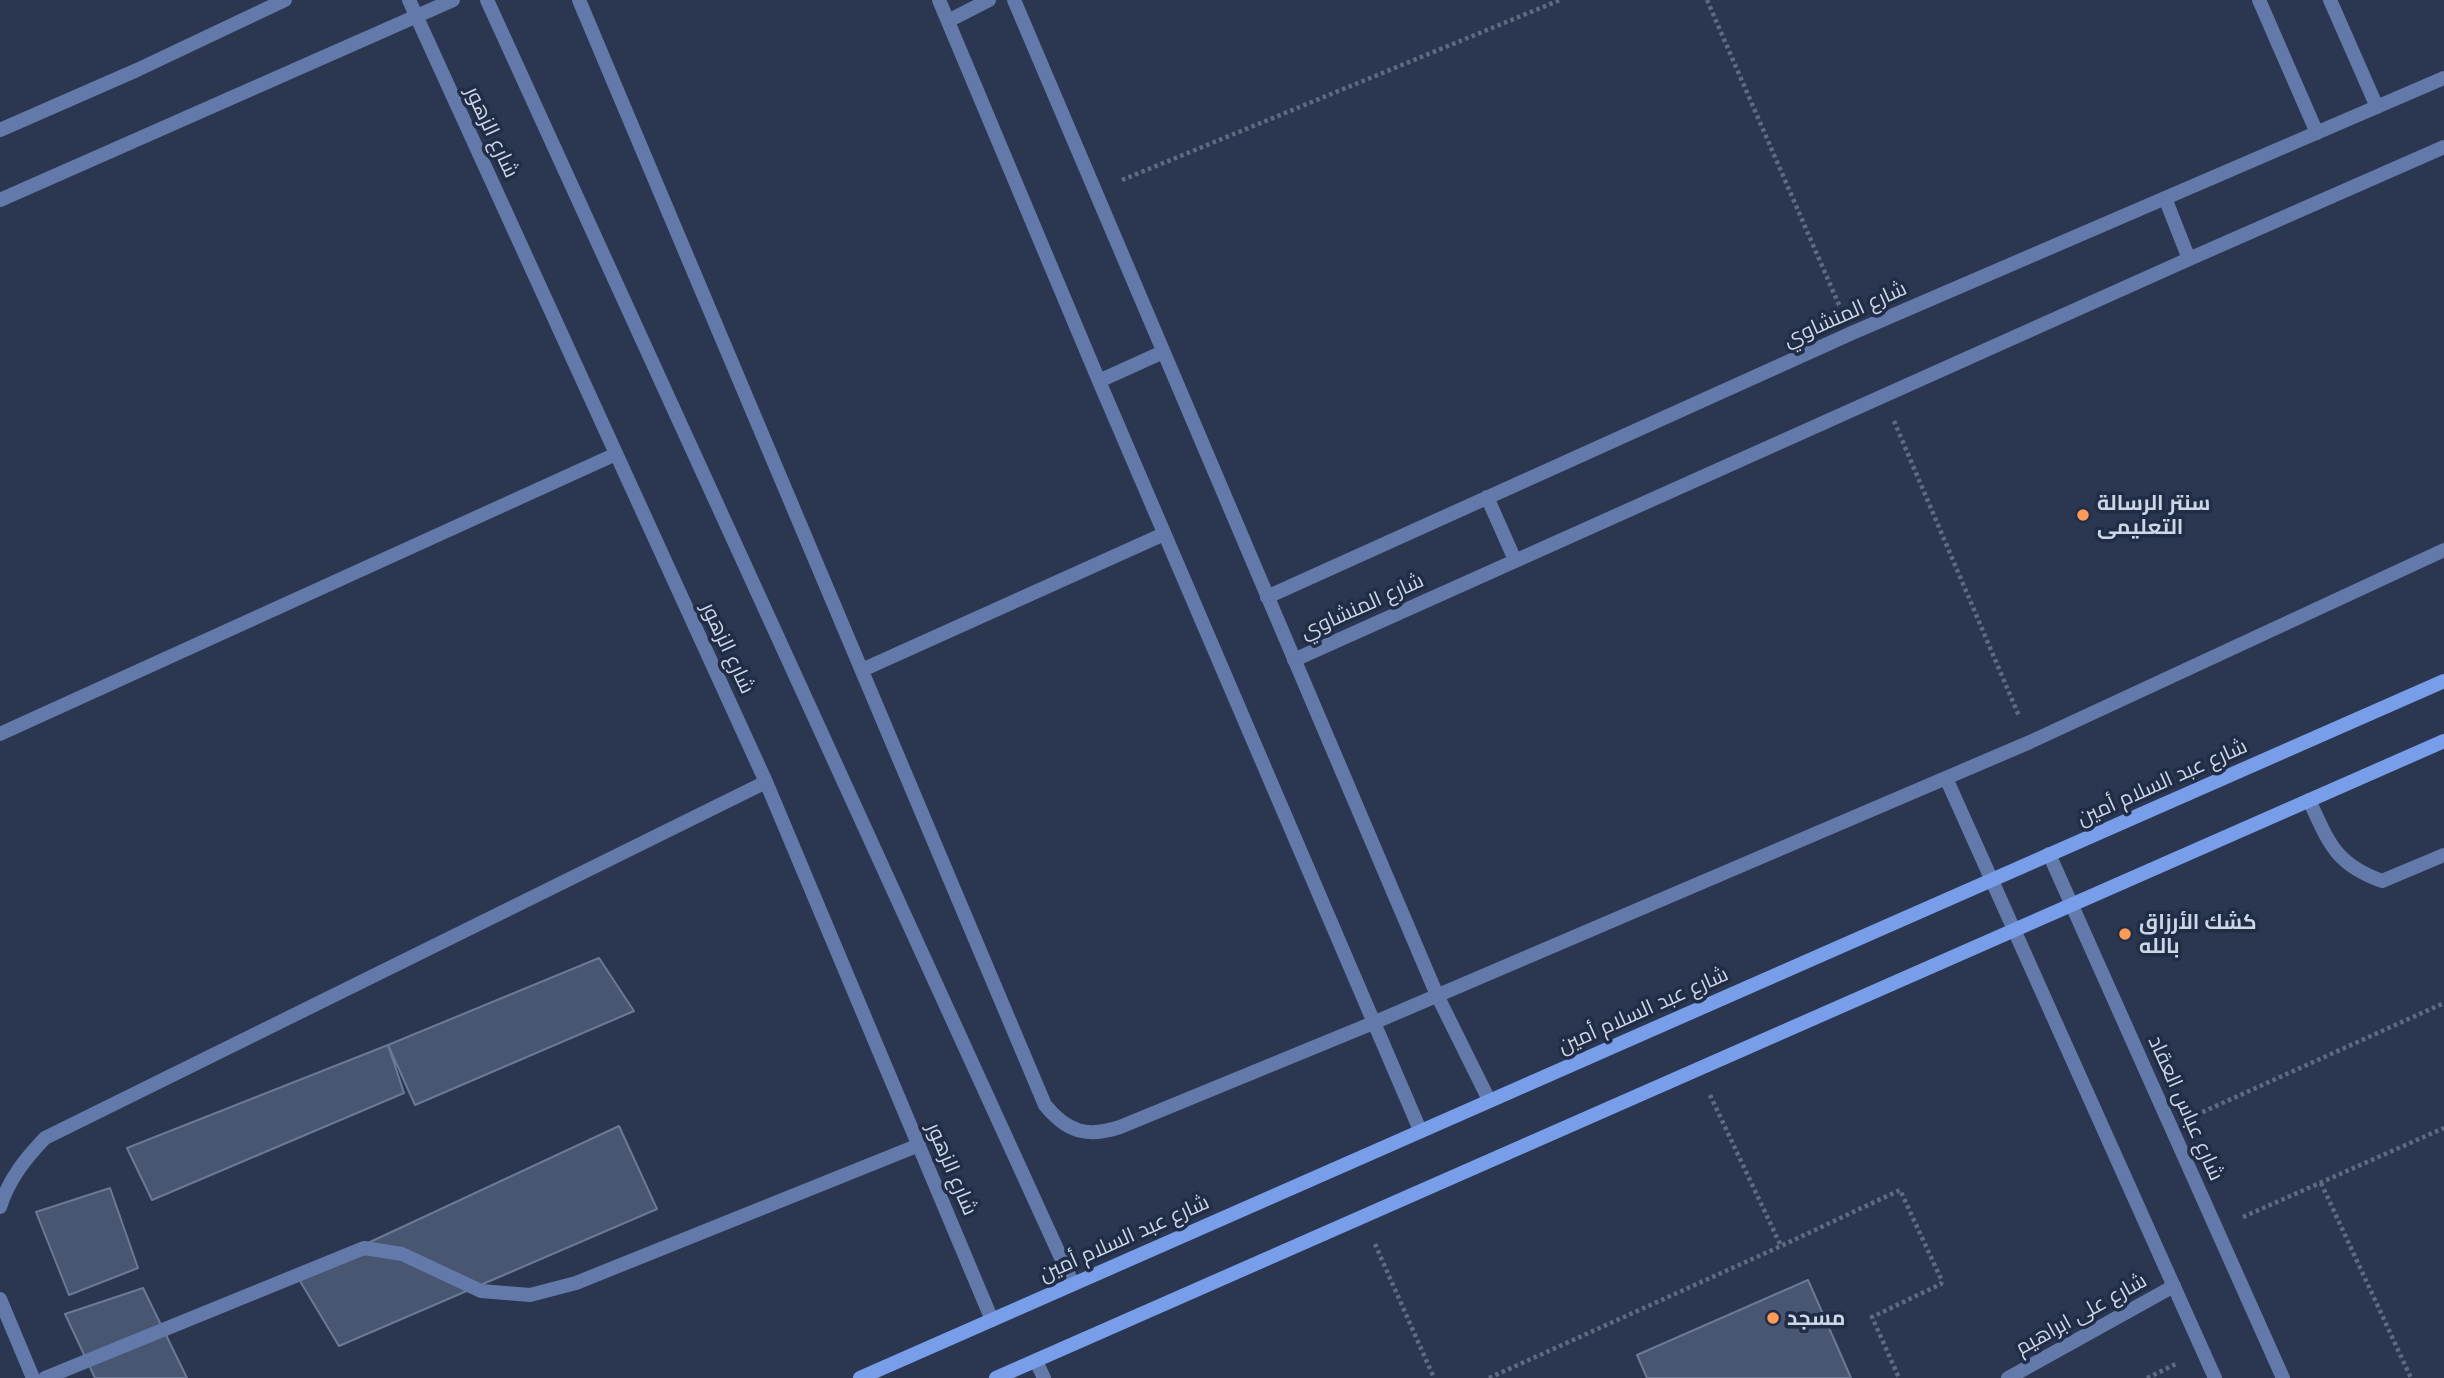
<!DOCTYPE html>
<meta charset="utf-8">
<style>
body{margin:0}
canvas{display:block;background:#2b3751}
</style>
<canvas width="2444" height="1378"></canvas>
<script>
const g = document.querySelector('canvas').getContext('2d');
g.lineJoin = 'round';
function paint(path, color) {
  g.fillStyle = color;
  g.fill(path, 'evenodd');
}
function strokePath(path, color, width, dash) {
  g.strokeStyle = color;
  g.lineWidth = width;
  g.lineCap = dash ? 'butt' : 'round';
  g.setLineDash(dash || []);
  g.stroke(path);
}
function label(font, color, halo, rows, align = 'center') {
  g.font = font + ' Lato,Cairo,sans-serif';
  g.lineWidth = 7;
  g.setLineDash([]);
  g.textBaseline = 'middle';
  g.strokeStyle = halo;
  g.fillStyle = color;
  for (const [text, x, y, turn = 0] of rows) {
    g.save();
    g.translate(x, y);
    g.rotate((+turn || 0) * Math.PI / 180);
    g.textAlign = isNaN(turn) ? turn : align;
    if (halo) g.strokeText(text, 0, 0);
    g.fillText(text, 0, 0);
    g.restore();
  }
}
const building = new Path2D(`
 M 599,958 L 634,1011 L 415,1105 L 388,1045 Z
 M 388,1045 L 404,1093 L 152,1200 L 127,1148 Z
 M 619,1126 L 657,1209 L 339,1346 L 297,1276 Z
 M 110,1188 L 138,1268 L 69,1295 L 36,1212 Z
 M 1808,1280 L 1851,1378 L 1647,1378 L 1637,1355 Z
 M 143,1288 L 187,1378 L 95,1378 L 65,1314 Z`);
const path = new Path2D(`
 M 1707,0 L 1839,305
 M 1122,180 L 1560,0
 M 1894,421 L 2019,716
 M 1710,1095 L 1781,1246
 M 2196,1115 L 2444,1003
 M 2321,1183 L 2411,1378
 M 2243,1217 L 2444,1128
 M 1375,1244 L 1434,1378
 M 1489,1378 L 1781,1246 L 1900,1190 L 1942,1281 L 1941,1284 L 1872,1317 L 1899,1378
 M 2147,1378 L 2178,1363`);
const lane = new Path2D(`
 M 2309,800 C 2329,843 2335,864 2382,881 L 2444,855
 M 0,1207 C 9,1179 25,1159 45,1138 L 766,782
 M 0,1299 L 33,1378
 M 45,1378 L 364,1248 L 402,1254 L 481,1291 L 530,1295 L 576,1283 L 919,1145`);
const street = new Path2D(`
 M 409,0 L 766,782 L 992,1320
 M 487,0 L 1073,1284
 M 579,0 L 1045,1105 C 1067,1132 1087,1138 1120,1127 L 1373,1023 L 2030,742 L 2444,550
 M 939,0 L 1099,381 L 1420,1130
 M 1014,0 L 1437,995 L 1489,1100
 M 2259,0 L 2317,133
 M 2330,0 L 2377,107
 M 948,21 L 989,0
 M 0,130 L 137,70 L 285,0
 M 2165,198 L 2189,259
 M 0,200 L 453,0
 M 1099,381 L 1163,352
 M 1487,497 L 1515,560
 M 1267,597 L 1852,333 L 2444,78
 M 1294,660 L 2189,259 L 2444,147
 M 862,670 L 1164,534
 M 0,734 L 616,454
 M 1946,778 L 2215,1378
 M 2049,854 L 2283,1378
 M 1036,1361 L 1044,1378
 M 2008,1378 L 2174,1286`);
const secondary = new Path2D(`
 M 860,1378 L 2444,681
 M 996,1378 L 2444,741`);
const markers = [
 [2083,515,7,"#fe9c57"],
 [2125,934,7,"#fe9c57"],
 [1773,1318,7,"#fe9c57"]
];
const streetNames = [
 ["شارع الزهور",492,132,65],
 ["شارع المنشاوي",1845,314,-24],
 ["شارع المنشاوي",1362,606,-24],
 ["شارع الزهور",728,648,65],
 ["شارع عبد السلام أمين",2162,782,-24],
 ["شارع عبد السلام أمين",1643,1010,-24],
 ["شارع عباس العقاد",2186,1108,66],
 ["شارع الزهور",952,1169,67],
 ["شارع عبد السلام أمين",1124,1238,-24],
 ["شارع على ابراهيم",2081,1314,-29]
];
const poiNames = [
 ["سنتر الرسالة",2097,503],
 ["التعليمى",2097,527],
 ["كشك الأرزاق",2139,922],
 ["بالله",2139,946],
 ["مسجد",1787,1318]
];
paint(building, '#485672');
strokePath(building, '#6a7996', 2);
strokePath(path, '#606b81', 4.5, [3.5, 3.5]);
strokePath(lane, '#6279a9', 14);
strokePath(street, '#6279a9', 14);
strokePath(secondary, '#789de9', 14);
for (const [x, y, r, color] of markers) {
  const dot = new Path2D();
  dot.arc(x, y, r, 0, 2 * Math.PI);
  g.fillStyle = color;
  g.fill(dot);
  strokePath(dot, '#212d46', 2.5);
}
label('21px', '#cdd6e6', '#212d46', streetNames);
label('bold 21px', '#cdd6e6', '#212d46', poiNames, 'left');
</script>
